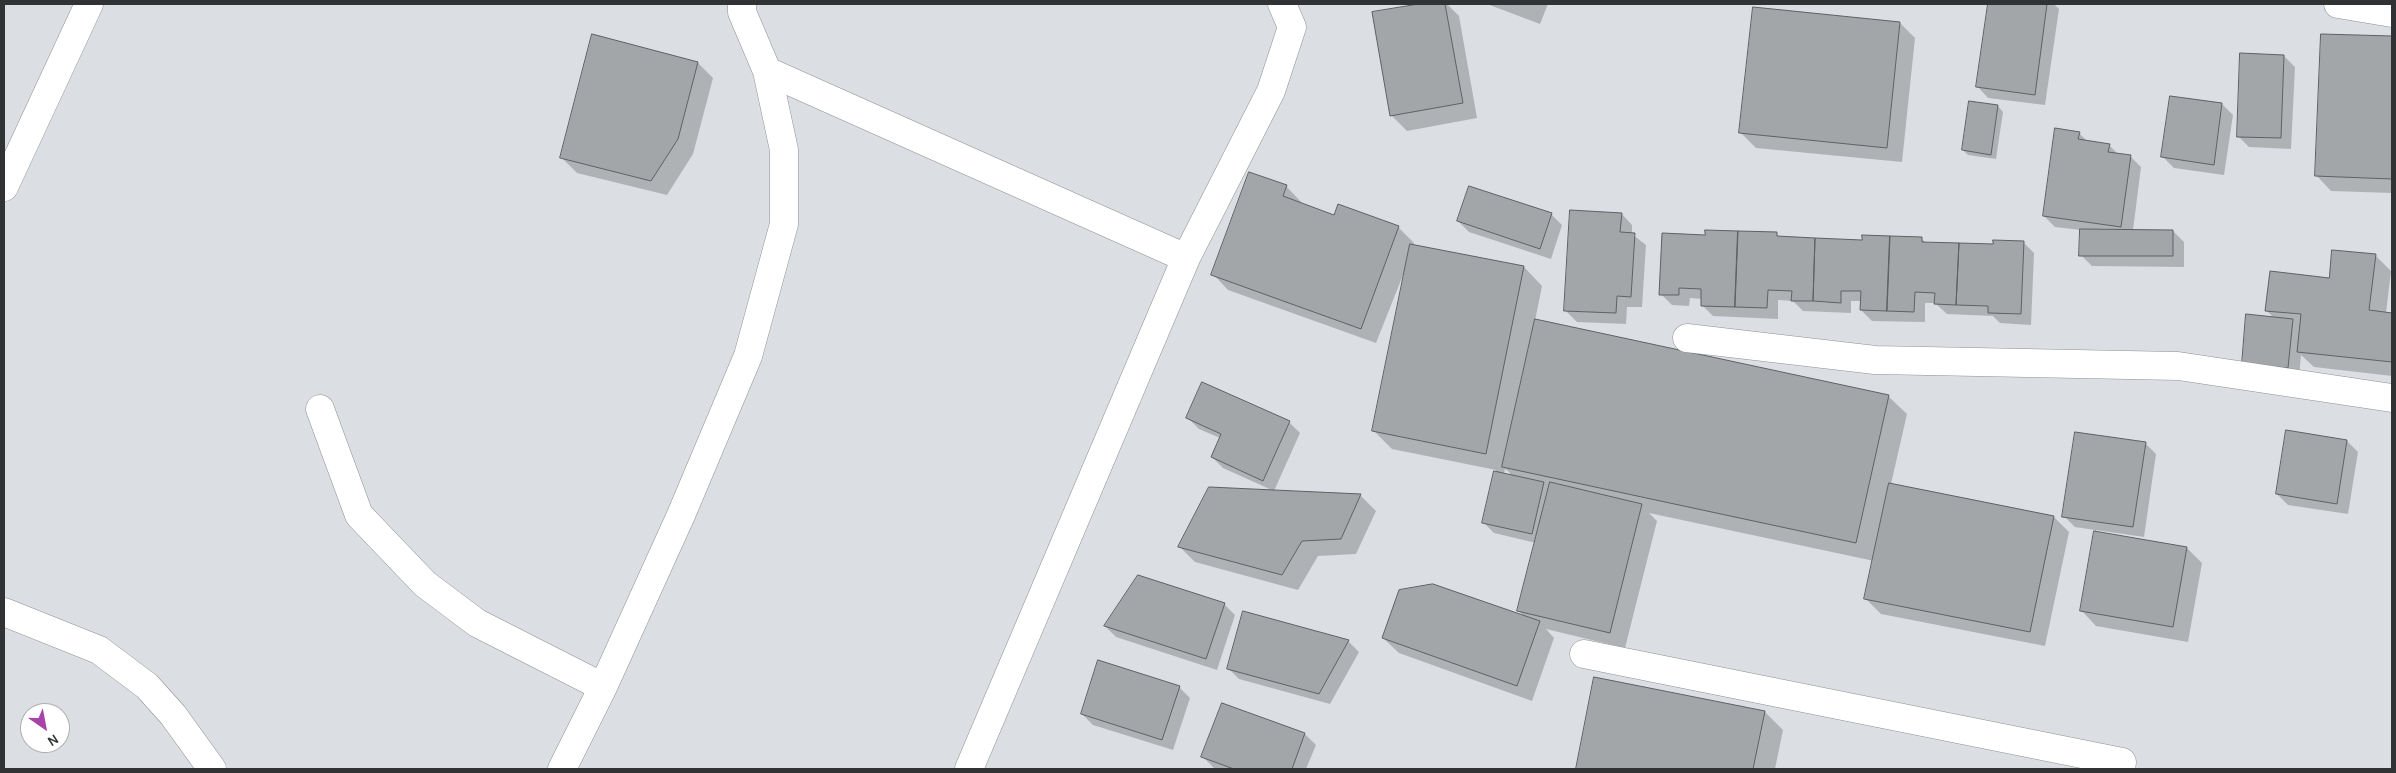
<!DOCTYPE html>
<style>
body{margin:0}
#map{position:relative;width:2396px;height:773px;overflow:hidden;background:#dbdfe3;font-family:Karla,sans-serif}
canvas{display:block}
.frame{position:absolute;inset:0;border:5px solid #313234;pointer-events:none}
.north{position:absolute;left:20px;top:703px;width:50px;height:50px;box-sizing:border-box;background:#fff;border:1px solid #adadae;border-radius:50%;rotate:147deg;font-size:14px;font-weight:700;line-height:20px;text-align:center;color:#313234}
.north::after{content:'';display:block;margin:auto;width:18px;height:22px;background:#a744aa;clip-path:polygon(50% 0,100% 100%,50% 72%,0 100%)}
</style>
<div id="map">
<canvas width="2396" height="773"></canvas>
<div class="frame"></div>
<div class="north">N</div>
</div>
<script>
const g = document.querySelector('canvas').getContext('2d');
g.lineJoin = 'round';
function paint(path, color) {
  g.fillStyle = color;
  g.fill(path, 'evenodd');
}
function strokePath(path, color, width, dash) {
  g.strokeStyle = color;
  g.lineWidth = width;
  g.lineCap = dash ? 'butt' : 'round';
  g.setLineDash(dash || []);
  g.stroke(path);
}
const shadow = new Path2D(`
 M 1426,4 L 1447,4 L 1459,16 L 1477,118 L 1407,131 L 1391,115 L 1373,13 Z
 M 1487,4 L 1548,4 L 1540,24 Z
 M 1990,4 L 2054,4 L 2059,9 L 2045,105 L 1988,98 L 1978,87 Z
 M 1900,23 L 1915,38 L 1902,162 L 1756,148 L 1740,132 Z
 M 2322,35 L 2392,38 L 2392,193 L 2331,191 L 2316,175 Z
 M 2284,56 L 2295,67 L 2291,149 L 2249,147 L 2238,136 Z
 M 698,63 L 713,78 L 693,154 L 667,195 L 577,173 L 561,157 Z
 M 2222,104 L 2233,115 L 2224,175 L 2174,168 L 2163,157 Z
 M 1998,106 L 2003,112 L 1996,159 L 1968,155 L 1963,150 Z
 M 2079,133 L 2088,142 L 2109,145 L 2119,155 L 2130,156 L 2141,167 L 2133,230 L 2173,231 L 2184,242 L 2184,267 L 2092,266 L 2081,255 L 2081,230 L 2055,227 L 2044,216 Z
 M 1286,186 L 1301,202 L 1301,204 L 1335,216 L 1398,227 L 1414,243 L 1413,245 L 1524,267 L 1542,286 L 1535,321 L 1888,396 L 1907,414 L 1891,484 L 2054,517 L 2069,532 L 2045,646 L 1881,614 L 1866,599 L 1874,561 L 1649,513 L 1657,521 L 1625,648 L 1546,629 L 1554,638 L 1532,701 L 1399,653 L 1383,638 L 1525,618 L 1519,611 L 1536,543 L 1494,533 L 1483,522 L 1496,470 L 1392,449 L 1373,430 L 1407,265 L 1376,343 L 1228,290 L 1213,274 ZM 1505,469 L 1509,472 L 1512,476 L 1504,474 Z
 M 1551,214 L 1562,225 L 1551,259 L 1469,232 L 1458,221 Z
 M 1622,214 L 1632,225 L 1632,234 L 1646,245 L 1642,307 L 1627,307 L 1626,324 L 1577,322 L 1566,311 Z
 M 1776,234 L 1780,238 L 1863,241 L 1921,238 L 1926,243 L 1994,245 L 2023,242 L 2034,253 L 2031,325 L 2000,323 L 1993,316 L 1947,314 L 1935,303 L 1925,303 L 1925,322 L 1872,321 L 1861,310 L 1862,301 L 1851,301 L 1851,313 L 1803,311 L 1793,301 L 1778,300 L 1778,319 L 1713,316 L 1702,305 L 1702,299 L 1690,298 L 1689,306 L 1672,305 L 1661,294 L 1707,236 Z
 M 2376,256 L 2391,271 L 2386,313 L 2392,314 L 2392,376 L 2314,367 L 2301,355 L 2299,378 L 2254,374 L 2274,318 L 2266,310 Z
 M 1188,418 L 1289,422 L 1300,433 L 1274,491 L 1223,468 L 1212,457 L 1220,438 L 1199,429 Z
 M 2347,441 L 2358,452 L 2348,514 L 2288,505 L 2277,494 Z
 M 2145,443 L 2156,454 L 2144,537 L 2096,530 L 2096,533 L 2187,548 L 2202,563 L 2188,642 L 2096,626 L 2081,610 L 2095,530 L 2075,527 L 2064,516 Z
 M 1209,488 L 1361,496 L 1376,511 L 1356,554 L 1318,556 L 1298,590 L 1195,562 L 1180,547 Z
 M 1224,604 L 1235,615 L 1217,670 L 1116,637 L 1105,626 Z
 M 1348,641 L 1359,652 L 1330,704 L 1239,679 L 1228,668 Z
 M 1595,678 L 1765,712 L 1783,730 L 1775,769 L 1577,769 Z
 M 1179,687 L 1190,698 L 1173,750 L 1093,725 L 1082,714 Z
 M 1223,704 L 1305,734 L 1316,745 L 1306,769 L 1214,768 L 1203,757 Z`);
const building = new Path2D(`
 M 1419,4 L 1445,4 L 1463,103 L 1390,116 L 1372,12 Z
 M 1988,4 L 2047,4 L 2035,95 L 1976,87 Z
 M 1753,7 L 1900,22 L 1887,148 L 1739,133 Z
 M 592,34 L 698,62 L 678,139 L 651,181 L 560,158 Z
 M 2321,34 L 2392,36 L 2392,179 L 2315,176 Z
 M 2240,53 L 2284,55 L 2281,138 L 2237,137 Z
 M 2170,96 L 2222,103 L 2214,165 L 2161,157 Z
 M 1969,101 L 1998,105 L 1991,155 L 1962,150 Z
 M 2055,128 L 2080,132 L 2078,139 L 2110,144 L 2108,152 L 2131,155 L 2121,227 L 2043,216 Z
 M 1249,172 L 1287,185 L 1283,196 L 1334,215 L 1338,204 L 1399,226 L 1361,329 L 1211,275 Z
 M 1469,186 L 1552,213 L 1540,249 L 1457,221 Z
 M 1570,210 L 1622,213 L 1620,232 L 1635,233 L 1631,297 L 1617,296 L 1616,313 L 1564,311 Z
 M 2080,229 L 2173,230 L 2173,256 L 2079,256 Z
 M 1705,230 L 1738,231 L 1735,307 L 1701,306 L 1701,289 L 1679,288 L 1679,295 L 1659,295 L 1662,233 L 1705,235 Z
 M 1738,231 L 1777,232 L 1777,236 L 1815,238 L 1813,301 L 1791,301 L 1792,291 L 1768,290 L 1767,308 L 1735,307 Z
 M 1862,235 L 1890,236 L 1887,311 L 1860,310 L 1861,291 L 1841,291 L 1841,303 L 1813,301 L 1815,238 L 1862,240 Z
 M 1890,236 L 1922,237 L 1922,242 L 1959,243 L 1956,305 L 1934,304 L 1935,293 L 1915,292 L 1914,312 L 1887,311 Z
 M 1993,240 L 2024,241 L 2021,314 L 1988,313 L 1988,306 L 1956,305 L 1959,243 L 1993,244 Z
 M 1410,244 L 1524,266 L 1486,454 L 1372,431 Z
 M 2332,250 L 2376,254 L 2369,310 L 2392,313 L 2392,362 L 2297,352 L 2301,314 L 2265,311 L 2270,271 L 2329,278 Z
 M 2246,314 L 2293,319 L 2288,368 L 2242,364 Z
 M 1535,319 L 1889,395 L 1856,543 L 1502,467 Z
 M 1202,382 L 1290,421 L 1263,481 L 1211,457 L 1221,434 L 1186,418 Z
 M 2286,430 L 2347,440 L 2337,504 L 2276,494 Z
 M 2075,432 L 2146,442 L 2133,527 L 2062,517 Z
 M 1494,471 L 1544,482 L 1532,534 L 1482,523 Z
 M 1550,482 L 1642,504 L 1610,633 L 1517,611 Z
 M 1889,483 L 2054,516 L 2030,632 L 1864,599 Z
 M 1209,487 L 1361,494 L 1341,539 L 1302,541 L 1282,575 L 1178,547 Z
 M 2094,531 L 2187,547 L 2173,627 L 2080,611 Z
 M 1138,575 L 1225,603 L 1206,659 L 1104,626 Z
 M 1433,584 L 1540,621 L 1517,686 L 1382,638 L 1399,590 Z
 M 1243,611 L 1349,640 L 1319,694 L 1227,669 Z
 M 1098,660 L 1180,686 L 1162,740 L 1081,714 Z
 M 1594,677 L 1765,711 L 1753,769 L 1576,769 Z
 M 1222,703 L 1305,733 L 1292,769 L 1234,769 L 1201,757 Z`);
const minor = new Path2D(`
 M 2338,4 L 2392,13
 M 767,71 L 1186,258
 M 4,187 L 89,4
 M 1687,338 L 1875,360 L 2178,366 L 2392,398
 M 320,409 L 359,515 L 425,584 L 477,623 L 603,687
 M 4,612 L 99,650 L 147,686 L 173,715 L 212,769
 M 1584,654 L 2122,762 L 2121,769
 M 562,769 L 603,687 L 681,515 L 748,356 L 784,224 L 784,150 L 767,71 L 742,12 L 742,4
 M 969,769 L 1186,258 L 1271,91 L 1292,27 L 1282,4`);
paint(shadow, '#0003');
paint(building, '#a2a6a9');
strokePath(building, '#5d6164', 1);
strokePath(minor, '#8d9094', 29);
strokePath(minor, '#fff', 28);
</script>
